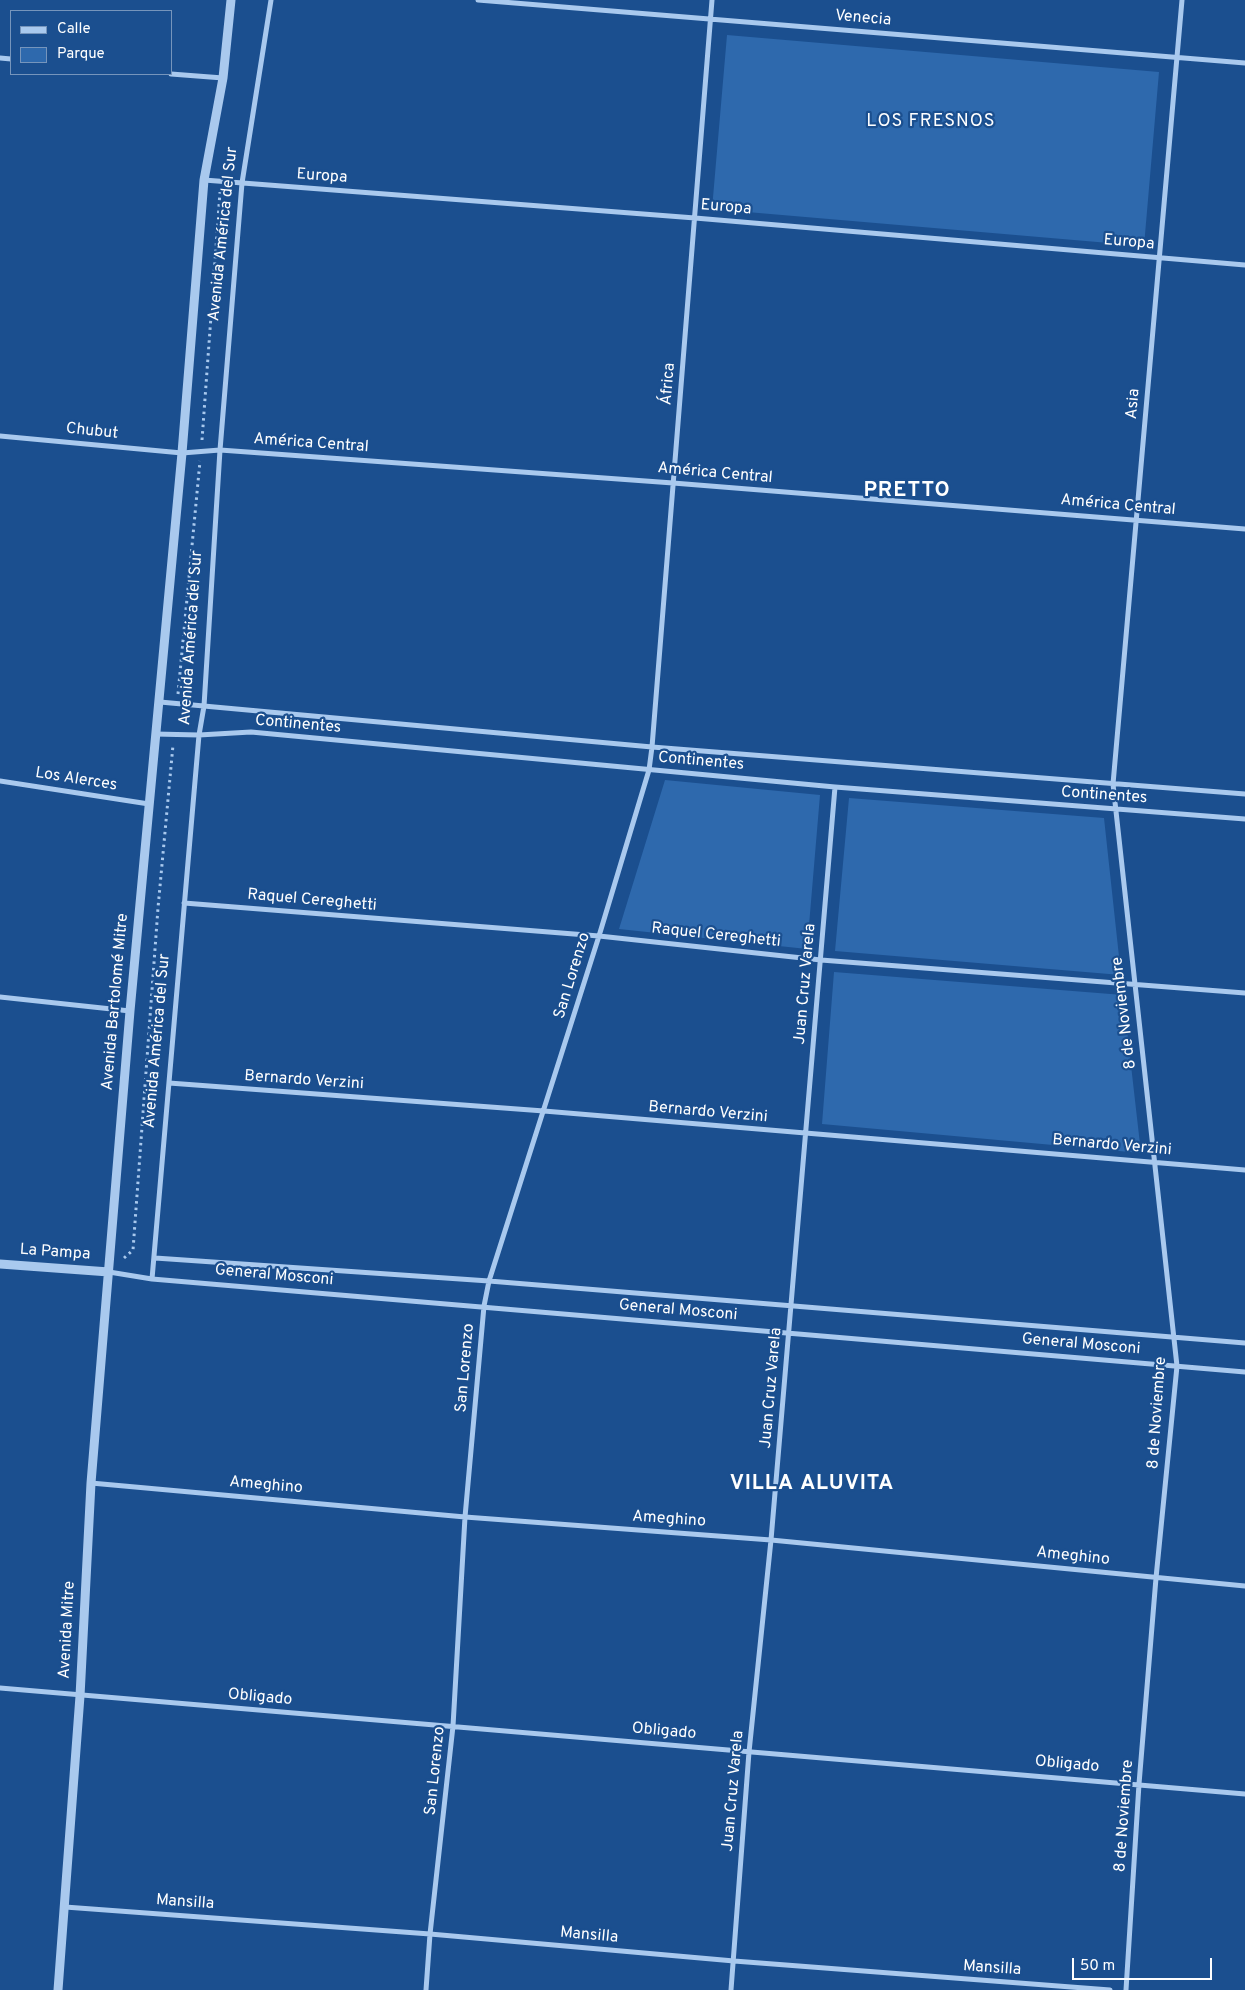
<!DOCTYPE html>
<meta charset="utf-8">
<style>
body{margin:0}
#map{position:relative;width:1245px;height:1990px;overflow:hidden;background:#1b4f8f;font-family:Overpass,sans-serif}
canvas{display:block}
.legend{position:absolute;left:10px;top:10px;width:162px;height:65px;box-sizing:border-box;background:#1b4f8f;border:1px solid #7695bc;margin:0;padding:6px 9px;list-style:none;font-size:15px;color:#fff}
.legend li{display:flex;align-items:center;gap:10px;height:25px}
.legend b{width:25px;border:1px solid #7695bc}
.scale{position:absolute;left:1072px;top:1958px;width:140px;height:22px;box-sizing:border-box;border:2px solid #fff;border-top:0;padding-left:6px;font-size:15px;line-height:18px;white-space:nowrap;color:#fff;-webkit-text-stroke:4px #1b4f8f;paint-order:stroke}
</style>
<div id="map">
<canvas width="1245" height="1990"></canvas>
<ul class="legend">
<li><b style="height:6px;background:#a9c9ee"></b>Calle</li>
<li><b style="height:14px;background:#2e69ad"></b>Parque</li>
</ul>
<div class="scale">50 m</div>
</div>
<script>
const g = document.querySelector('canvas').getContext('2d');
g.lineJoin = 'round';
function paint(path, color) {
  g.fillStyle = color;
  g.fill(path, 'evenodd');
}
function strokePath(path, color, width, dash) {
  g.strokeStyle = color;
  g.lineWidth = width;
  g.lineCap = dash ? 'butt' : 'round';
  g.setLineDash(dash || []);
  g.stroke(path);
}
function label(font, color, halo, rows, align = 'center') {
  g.font = font + ' Overpass,sans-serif';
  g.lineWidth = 4.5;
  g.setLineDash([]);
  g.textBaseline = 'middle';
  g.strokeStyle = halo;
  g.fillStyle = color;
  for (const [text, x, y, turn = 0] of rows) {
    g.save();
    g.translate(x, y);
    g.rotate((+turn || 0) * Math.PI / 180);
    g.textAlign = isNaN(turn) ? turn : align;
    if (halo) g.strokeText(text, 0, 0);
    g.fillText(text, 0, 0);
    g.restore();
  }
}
const green = new Path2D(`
 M 727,35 L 1159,72 L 1144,246 L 712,209 Z
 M 665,780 L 820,795 L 807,949 L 619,929 Z
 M 849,798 L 1104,818 L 1121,975 L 835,951 Z
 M 834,972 L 1123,995 L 1141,1153 L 822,1124 Z`);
const path = new Path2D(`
 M 202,440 L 220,192
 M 178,694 L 200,461
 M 124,1258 L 133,1250 L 158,908 L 173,745`);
const minor = new Path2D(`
 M 478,0 L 1245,63
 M 0,58 L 11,59
 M 171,74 L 223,78
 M 204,180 L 695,218 L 1245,265
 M 0,436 L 182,453 L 220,450 L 673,483 L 1245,529
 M 160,702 L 652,747 L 1245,794
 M 155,734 L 199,735 L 251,732 L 835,787 L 1245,819
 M 0,781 L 149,804
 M 184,903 L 599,936 L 821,960 L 1245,993
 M 0,997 L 130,1011
 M 169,1083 L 544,1111 L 1245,1170
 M 155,1258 L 489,1281 L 1245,1343
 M 109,1272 L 152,1279 L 1245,1372
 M 152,1279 L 199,735 L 204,706 L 220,450 L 242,183 L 271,0
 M 91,1483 L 465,1517 L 771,1540 L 1245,1586
 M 0,1688 L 1245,1794
 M 65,1907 L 430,1934 L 734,1961 L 1110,1990
 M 426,1990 L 430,1934 L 453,1726 L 465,1517 L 484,1306 L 489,1281 L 599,936 L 649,770 L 652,747 L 712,0
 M 731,1990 L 749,1752 L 771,1540 L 835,787
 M 1126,1990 L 1139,1784 L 1156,1578 L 1177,1366 L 1113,784 L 1182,0`);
const tertiary = new Path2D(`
 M 0,1264 L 109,1272
 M 58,1990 L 80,1696 L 91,1483 L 130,1011 L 182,453 L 204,180 L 223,78 L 231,0`);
const streetNames = [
 ["Venecia",863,19,5],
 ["Europa",322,177,4],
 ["Europa",726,208,5],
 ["Avenida América del Sur",224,234,-84],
 ["Europa",1129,243,5],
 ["África",669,384,-85],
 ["Asia",1134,404,-85],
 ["Chubut",92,432,6],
 ["América Central",311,444,4],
 ["América Central",715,474,5],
 ["América Central",1118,506,5],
 ["Avenida América del Sur",192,638,-86],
 ["Continentes",298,725,5],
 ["Continentes",701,762,5],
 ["Los Alerces",76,780,9],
 ["Continentes",1104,796,4],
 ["Raquel Cereghetti",312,901,5],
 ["Raquel Cereghetti",716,936,6],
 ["San Lorenzo",573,976,-73],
 ["Juan Cruz Varela",806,984,-85],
 ["Avenida Bartolomé Mitre",116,1002,-85],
 ["8 de Noviembre",1125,1013,-97],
 ["Avenida América del Sur",158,1041,-85],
 ["Bernardo Verzini",304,1081,4],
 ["Bernardo Verzini",708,1113,5],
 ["Bernardo Verzini",1112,1146,5],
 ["La Pampa",55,1253,4],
 ["General Mosconi",274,1276,5],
 ["General Mosconi",678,1311,5],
 ["General Mosconi",1081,1345,5],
 ["San Lorenzo",466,1368,-85],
 ["Juan Cruz Varela",772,1388,-85],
 ["8 de Noviembre",1158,1413,-86],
 ["Ameghino",266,1486,5],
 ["Ameghino",669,1520,4],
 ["Ameghino",1073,1557,6],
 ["Avenida Mitre",68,1630,-87],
 ["Obligado",260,1698,5],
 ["Obligado",664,1732,5],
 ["Obligado",1067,1765,5],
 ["San Lorenzo",436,1771,-84],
 ["Juan Cruz Varela",734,1791,-85],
 ["8 de Noviembre",1125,1816,-86],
 ["Mansilla",185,1903,4],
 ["Mansilla",589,1936,5],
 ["Mansilla",992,1969,4]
];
const neighbourhoodNames = [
 ["LOS FRESNOS",931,122]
];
const districtNames = [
 ["PRETTO",907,492],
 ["VILLA ALUVITA",812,1485]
];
paint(green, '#2e69ad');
strokePath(path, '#a9c9ee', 3, [2.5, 4]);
strokePath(minor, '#a9c9ee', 5);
strokePath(tertiary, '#a9c9ee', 9);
label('16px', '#fff', '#1b4f8f', streetNames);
g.letterSpacing = '1px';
label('18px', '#fff', '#1b4f8f', neighbourhoodNames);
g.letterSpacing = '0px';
g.letterSpacing = '1px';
label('bold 21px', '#fff', '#1b4f8f', districtNames);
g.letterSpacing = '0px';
</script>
